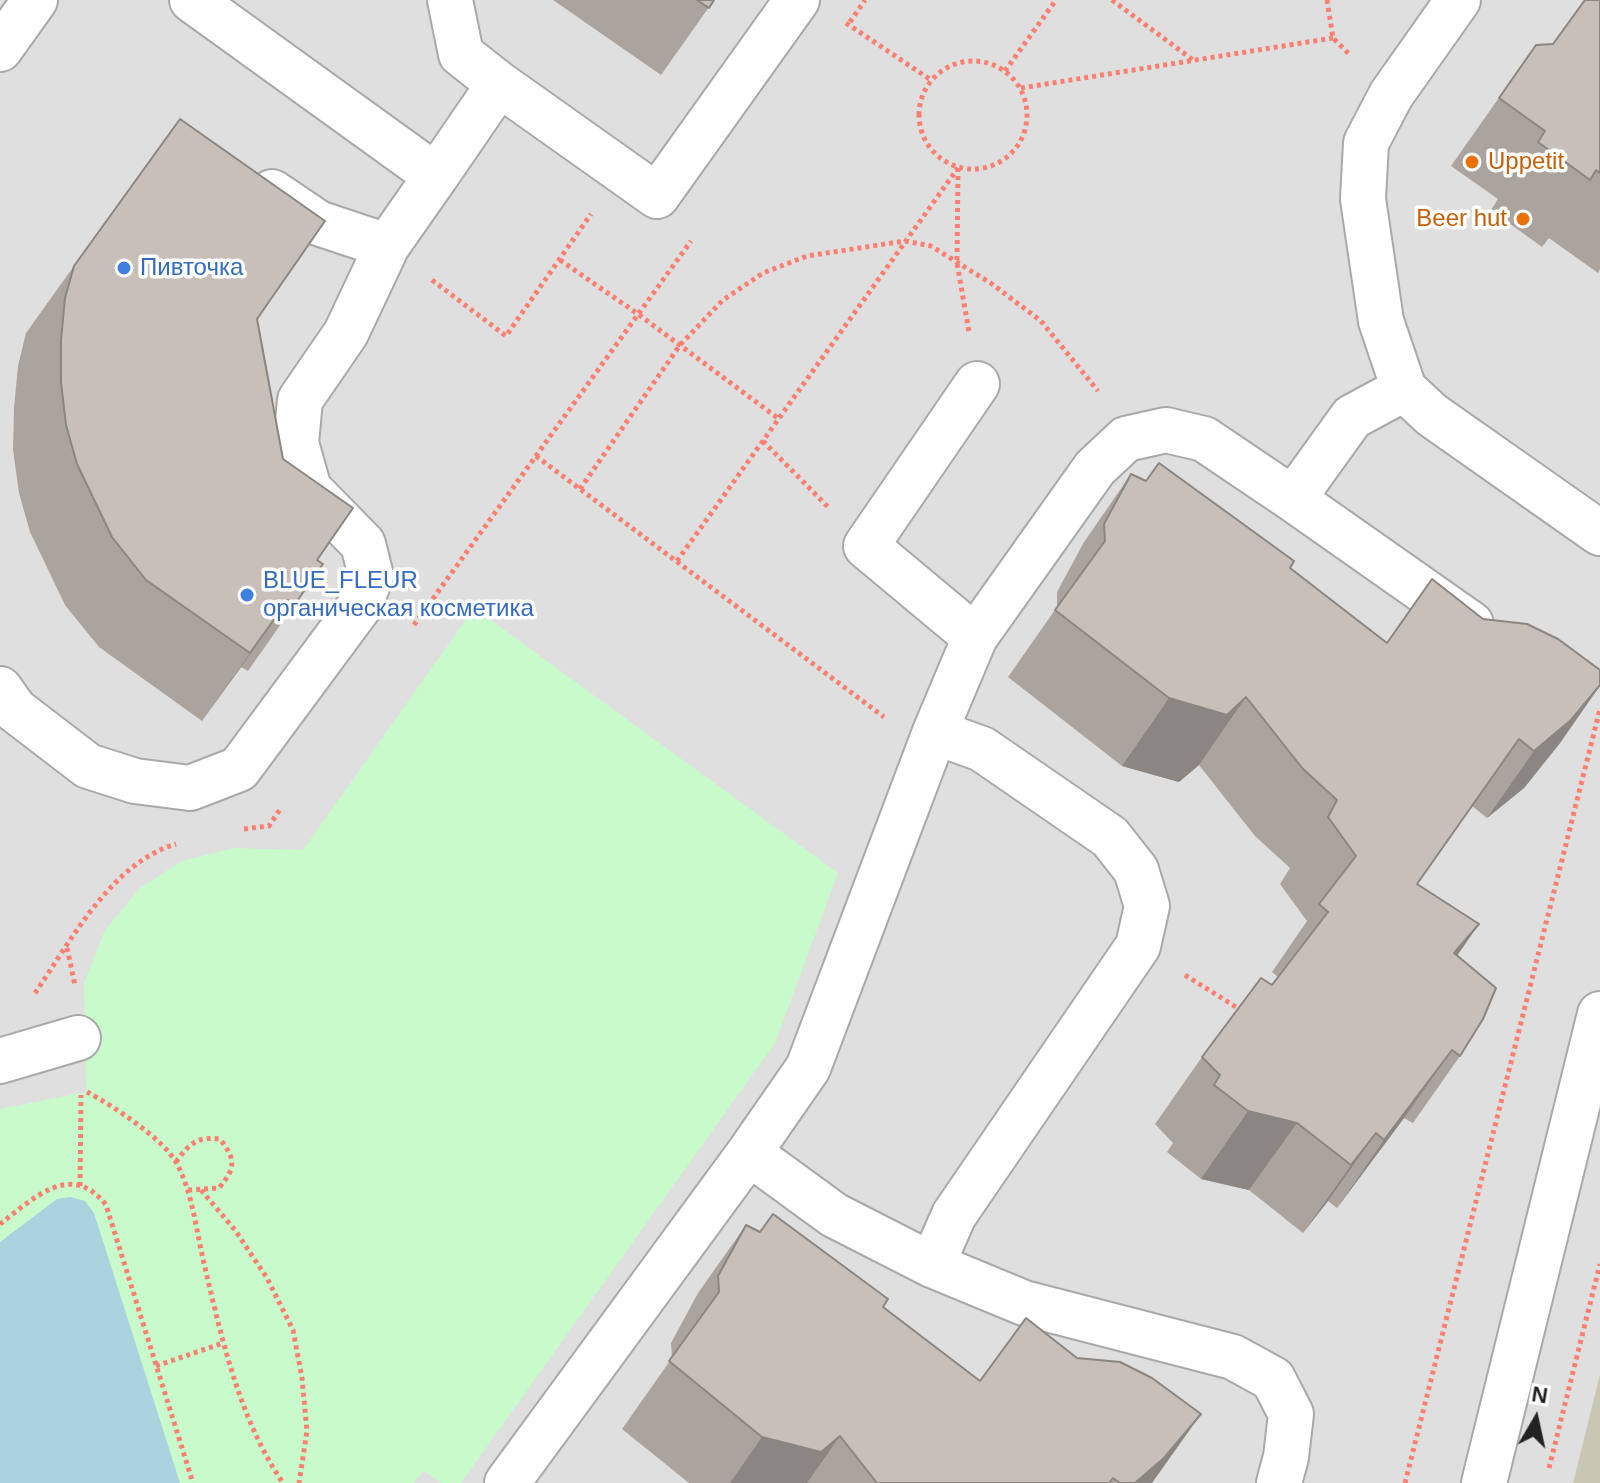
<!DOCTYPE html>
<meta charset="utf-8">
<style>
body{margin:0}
#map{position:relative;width:1600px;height:1483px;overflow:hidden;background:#f2efe9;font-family:Helvetica,sans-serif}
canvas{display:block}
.north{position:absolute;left:1496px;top:1379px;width:80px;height:80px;-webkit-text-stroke:6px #fff;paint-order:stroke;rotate:9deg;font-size:22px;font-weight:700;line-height:32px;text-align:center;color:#222}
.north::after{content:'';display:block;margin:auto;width:28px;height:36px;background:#222;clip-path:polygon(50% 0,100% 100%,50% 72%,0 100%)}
</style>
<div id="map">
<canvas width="1600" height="1483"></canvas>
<div class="north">N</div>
</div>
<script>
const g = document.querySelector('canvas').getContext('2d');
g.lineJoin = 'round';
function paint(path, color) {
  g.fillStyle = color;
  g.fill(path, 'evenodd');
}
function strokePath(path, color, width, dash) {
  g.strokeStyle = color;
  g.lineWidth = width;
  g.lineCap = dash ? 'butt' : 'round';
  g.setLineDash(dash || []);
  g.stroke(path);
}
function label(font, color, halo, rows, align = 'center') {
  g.font = font + ' Helvetica,sans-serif';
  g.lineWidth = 7;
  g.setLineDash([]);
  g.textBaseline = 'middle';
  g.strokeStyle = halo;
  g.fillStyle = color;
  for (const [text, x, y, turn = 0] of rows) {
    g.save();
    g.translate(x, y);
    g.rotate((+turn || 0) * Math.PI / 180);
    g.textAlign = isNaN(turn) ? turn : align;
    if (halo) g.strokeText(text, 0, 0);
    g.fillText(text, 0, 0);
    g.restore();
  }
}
const residential = new Path2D(`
 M 0,0 L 1600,0 L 1600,1374 L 1573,1483 L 0,1483 Z`);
const construction = new Path2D(`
 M 1600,1374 L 1600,1483 L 1573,1483 Z`);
const park = new Path2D(`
 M 474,608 L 838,873 L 775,1043 L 461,1483 L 441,1483 L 423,1471 L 414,1483 L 0,1483 L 0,1109 L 86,1092 L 84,983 L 105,930 L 140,888 L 182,861 L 234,848 L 303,850 Z`);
const water = new Path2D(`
 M 70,1197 L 85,1201 L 94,1213 L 180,1483 L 0,1483 L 0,1242 L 57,1199 Z`);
const path = new Path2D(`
 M 1112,0 L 1193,60
 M 1327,0 L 1333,38 L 1350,55
 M 850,22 L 865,0
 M 846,23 L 931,80
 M919 115a54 54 0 1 1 108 0a54 54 0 1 1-108 0Z
 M 1005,71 L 1056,0
 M 1021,88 L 1333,38
 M 958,168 L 957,263 L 969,332
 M 560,260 L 638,314 L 779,419
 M 432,280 L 506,336 L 591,214
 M 763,441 L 829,508
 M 536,456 L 884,717
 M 580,489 L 680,345 L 723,300 L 763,273 L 807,256 L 905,241 L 931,246 L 992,284 L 1041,321 L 1098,391
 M 677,561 L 958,168
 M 414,625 L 691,241
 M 244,829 L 269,826 L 281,808
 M 67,948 L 75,985
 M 1185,975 L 1244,1012
 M 35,993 C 71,941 111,863 176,844
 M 87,1092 C 112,1105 165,1140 177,1164 C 192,1192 196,1228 203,1259 C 221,1335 238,1417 283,1483
 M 176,1162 C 189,1144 197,1136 220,1139 C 236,1160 236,1167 219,1188 L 187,1190
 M 80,1186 L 81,1095
 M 201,1190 L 235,1230 L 267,1278 L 293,1330 L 302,1378 L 307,1431 L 299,1483
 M 0,1224 C 33,1199 71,1160 106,1205 L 193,1483
 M 156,1366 L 223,1343
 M 1549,1468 L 1600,1264
 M 1405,1483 L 1600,709`);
const minor = new Path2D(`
 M 192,0 L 436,176 L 499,84 L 657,196 L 797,0
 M 450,0 L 461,54 L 499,84
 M 1458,0 L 1391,95 L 1366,143 L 1363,199 L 1381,321 L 1404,389 L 1432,415 L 1600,533
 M 0,49 L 35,0
 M 272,192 L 318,223 L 387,246
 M 1293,499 L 1471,624
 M 975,637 L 866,546 L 977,384
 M 0,689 L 15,710 L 88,766 L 135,781 L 190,788 L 239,769 L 359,607 L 371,576 L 363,544 L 309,489 L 296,443 L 300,400 L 346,333 L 387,246 L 436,176
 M 0,1061 L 78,1038
 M 749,1153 L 834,1215 L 932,1265 L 1024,1303 L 1233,1357 L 1273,1379 L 1291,1414 L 1286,1457 L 1279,1483
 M 932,1265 L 954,1215 L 1138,946 L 1147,906 L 1136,870 L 1110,837 L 982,749 L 935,732
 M 507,1483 L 749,1153 L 808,1068 L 935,732 L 975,637 L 1095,468 L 1126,439 L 1166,430 L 1204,439 L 1293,499 L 1352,417 L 1404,389
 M 1484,1483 L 1600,1014`);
const wall = new Path2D(`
 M 553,0 L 714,0 L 661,75 Z
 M 1600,0 L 1600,269 L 1598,273 L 1549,238 L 1542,247 L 1491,210 L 1498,199 L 1451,166 L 1536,45 L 1553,44 Z
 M 74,266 L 257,319 L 283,459 L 317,560 L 323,564 L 248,671 L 241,667 L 202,721 L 99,647 L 65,605 L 30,532 L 19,493 L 13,450 L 14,408 L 18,366 L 26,333 Z
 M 1131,474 L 1290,568 L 1387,643 L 1483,619 L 1600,670 L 1600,686 L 1560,743 L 1524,788 L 1487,818 L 1472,806 L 1417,884 L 1479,924 L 1457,955 L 1460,1056 L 1413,1123 L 1404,1118 L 1337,1208 L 1328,1201 L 1303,1233 L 1249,1190 L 1201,1179 L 1167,1152 L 1173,1143 L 1155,1124 L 1202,1057 L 1278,977 L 1272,972 L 1307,921 L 1280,884 L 1290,868 L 1255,836 L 1199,765 L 1179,782 L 1122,766 L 1008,677 L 1057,607 L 1057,592 L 1084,542 Z
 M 746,1225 L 883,1307 L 980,1381 L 1152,1483 L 689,1483 L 622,1429 L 672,1358 L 671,1343 L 698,1293 Z`);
const shadedWall = new Path2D(`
 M 288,600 L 241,667 L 202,721 L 250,653 Z
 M 1600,685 L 1560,743 L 1524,788 L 1487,818 L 1534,751 Z
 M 1246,697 L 1199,765 L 1179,782 L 1122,766 L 1169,698 Z
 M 1479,924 L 1432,992 L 1454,953 Z
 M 1452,1050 L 1404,1118 L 1337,1208 L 1384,1140 Z
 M 1248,1111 L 1297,1123 L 1249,1190 L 1201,1179 Z
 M 1376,1133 L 1328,1201 L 1303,1233 L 1351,1165 Z
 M 1201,1414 L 1152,1483 L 1135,1483 Z
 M 840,1436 L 807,1483 L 730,1483 L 762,1437 Z`);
const building = new Path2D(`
 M 697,0 L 714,0 L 709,8 Z
 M 1585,0 L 1600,0 L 1600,173 L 1596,170 L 1590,180 L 1538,142 L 1545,131 L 1499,98 L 1536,45 L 1553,44 Z
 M 180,119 L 325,221 L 257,319 L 283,459 L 353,508 L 317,560 L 323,564 L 295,604 L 288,600 L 250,653 L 146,580 L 112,537 L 77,464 L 66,425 L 61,382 L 61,340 L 65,298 L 74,266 Z
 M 1159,463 L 1294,561 L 1290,568 L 1387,643 L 1432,579 L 1483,619 L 1527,624 L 1558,639 L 1600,670 L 1600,685 L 1571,720 L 1534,751 L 1519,739 L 1417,884 L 1479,924 L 1454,953 L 1496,988 L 1483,1019 L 1460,1056 L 1452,1050 L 1384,1140 L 1376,1133 L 1351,1165 L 1297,1123 L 1248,1111 L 1214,1085 L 1220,1075 L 1202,1057 L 1261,978 L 1272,985 L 1328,912 L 1319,904 L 1356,856 L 1328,817 L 1337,800 L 1303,769 L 1246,697 L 1227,715 L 1169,698 L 1055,610 L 1105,541 L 1104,524 L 1131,474 L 1146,481 Z
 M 773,1214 L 888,1299 L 883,1307 L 980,1381 L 1026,1318 L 1077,1358 L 1120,1362 L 1152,1378 L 1201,1414 L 1164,1458 L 1135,1483 L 1120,1483 L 1113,1478 L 1109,1483 L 877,1483 L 840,1436 L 821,1452 L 762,1437 L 669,1361 L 719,1292 L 718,1276 L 746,1225 L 760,1232 Z`);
const markers = [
 [1472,162,8,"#e8710a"],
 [1523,219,8,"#e8710a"],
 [124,268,8,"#3f7fe0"],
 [247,595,8,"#3f7fe0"]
];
const foodNames = [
 ["Uppetit",1488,162],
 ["Beer hut",1507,219,"right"]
];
const shopNames = [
 ["Пивточка",140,268],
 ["BLUE_FLEUR",263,581],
 ["органическая косметика",263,609]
];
paint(residential, '#e0dfdf');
paint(construction, '#c7c7b4');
paint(park, '#c8facc');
paint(water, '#aad3df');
strokePath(minor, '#a9a9a9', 48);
strokePath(path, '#fa8072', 5, [4, 4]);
strokePath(minor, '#fff', 44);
paint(wall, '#aba49e');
paint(shadedWall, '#8b8681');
paint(building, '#c7bfb8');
strokePath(building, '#8b8681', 2);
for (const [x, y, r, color] of markers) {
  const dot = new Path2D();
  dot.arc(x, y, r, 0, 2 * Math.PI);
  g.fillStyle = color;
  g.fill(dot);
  strokePath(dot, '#fff', 3);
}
label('24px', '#c56008', '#fff', foodNames, 'left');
label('24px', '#366cbe', '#fff', shopNames, 'left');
</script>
